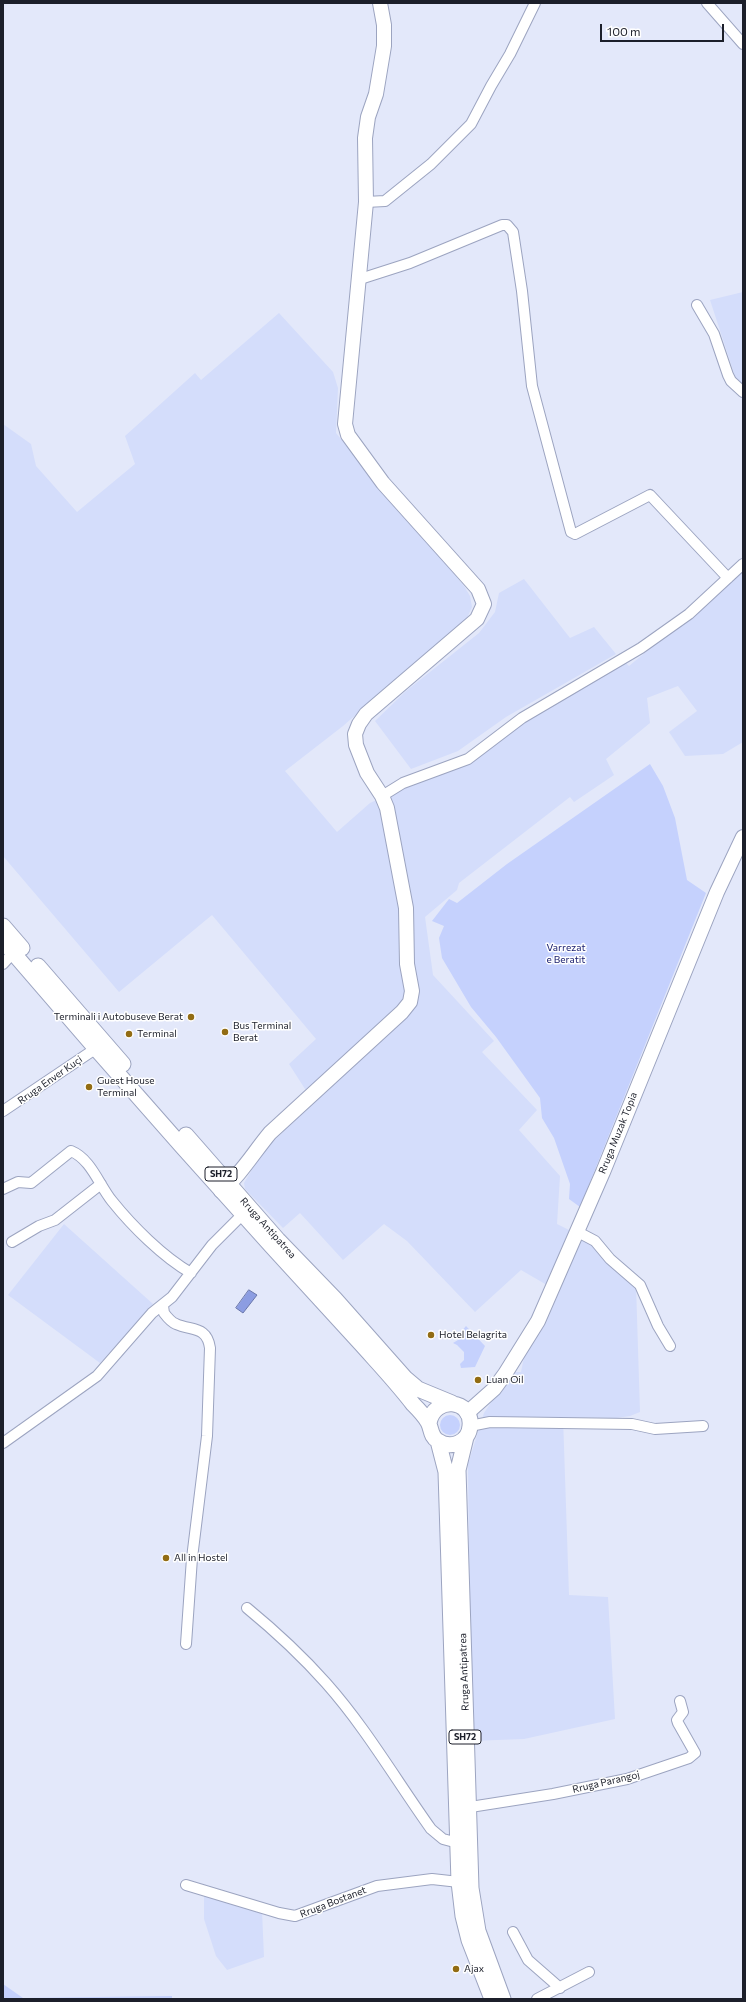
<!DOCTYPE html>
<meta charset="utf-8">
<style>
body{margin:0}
#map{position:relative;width:746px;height:2002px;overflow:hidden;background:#e3e8fa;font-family:Commissioner,sans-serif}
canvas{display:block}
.frame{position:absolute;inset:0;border:4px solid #1c1f2a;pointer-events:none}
.scale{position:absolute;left:600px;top:24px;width:124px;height:18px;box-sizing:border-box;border:2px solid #1c1f2a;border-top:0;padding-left:5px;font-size:12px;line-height:14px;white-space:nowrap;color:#1c1f2a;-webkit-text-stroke:3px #fff;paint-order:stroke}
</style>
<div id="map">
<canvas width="746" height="2002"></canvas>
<div class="frame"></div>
<div class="scale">100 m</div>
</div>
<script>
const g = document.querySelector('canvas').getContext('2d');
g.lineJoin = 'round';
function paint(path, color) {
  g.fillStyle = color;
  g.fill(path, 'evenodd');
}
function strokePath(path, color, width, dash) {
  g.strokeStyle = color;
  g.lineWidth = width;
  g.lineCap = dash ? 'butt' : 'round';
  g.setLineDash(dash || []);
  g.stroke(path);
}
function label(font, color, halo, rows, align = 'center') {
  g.font = font + ' Commissioner,sans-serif';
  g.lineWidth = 3;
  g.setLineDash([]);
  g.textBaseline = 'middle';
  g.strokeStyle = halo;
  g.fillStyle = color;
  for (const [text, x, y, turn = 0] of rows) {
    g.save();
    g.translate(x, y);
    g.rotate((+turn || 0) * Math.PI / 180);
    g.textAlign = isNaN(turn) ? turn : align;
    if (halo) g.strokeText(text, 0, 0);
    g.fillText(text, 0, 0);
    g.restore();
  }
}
const built = new Path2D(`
 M 743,292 L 743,401 L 710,300 Z
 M 279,313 L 333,372 L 338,388 L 336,433 L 464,586 L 470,596 L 472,607 L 467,618 L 343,726 L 285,771 L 337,832 L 370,803 L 419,781 L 516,727 L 623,660 L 629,666 L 743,571 L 743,742 L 723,754 L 685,756 L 669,732 L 697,711 L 678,686 L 647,698 L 650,723 L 606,759 L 614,775 L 574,802 L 570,797 L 459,883 L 457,890 L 425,917 L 433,975 L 494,1041 L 482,1052 L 537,1110 L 519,1130 L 560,1176 L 557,1224 L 585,1238 L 636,1285 L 640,1412 L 630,1416 L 616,1418 L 563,1417 L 569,1595 L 608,1597 L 615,1719 L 524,1739 L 471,1741 L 468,1464 L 484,1413 L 511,1372 L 521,1372 L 524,1357 L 546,1323 L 559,1292 L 521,1270 L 475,1312 L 407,1241 L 384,1224 L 343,1260 L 300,1213 L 283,1228 L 245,1189 L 244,1183 L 263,1151 L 314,1103 L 289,1064 L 316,1039 L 212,915 L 119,992 L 3,856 L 3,424 L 31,444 L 36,466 L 77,512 L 135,464 L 125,436 L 195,373 L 201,380 Z
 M 524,579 L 570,638 L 594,627 L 616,654 L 506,717 L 458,751 L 411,769 L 375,721 L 406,691 L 479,633 L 495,612 L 499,593 Z
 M 64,1224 L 153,1304 L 100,1363 L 8,1295 Z
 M 204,1894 L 262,1911 L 264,1957 L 227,1970 L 216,1956 L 204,1919 Z`);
const green = new Path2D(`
 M 650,764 L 663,786 L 675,818 L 687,880 L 706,893 L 580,1207 L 569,1199 L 570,1184 L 554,1138 L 542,1118 L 540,1098 L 496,1037 L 471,1007 L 442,958 L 439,938 L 444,926 L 432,921 L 449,899 L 457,903 L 507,864 Z
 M 466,1326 L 485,1346 L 475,1367 L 461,1368 L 460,1364 L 464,1360 L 464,1352 L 457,1345 L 453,1343 L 463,1337 L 460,1333 Z
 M440 1425a10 10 0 1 1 20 0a10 10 0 1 1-20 0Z
 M 3,1984 L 23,1998 L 172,1996 L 172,1999 L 3,1999 Z`);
const water = new Path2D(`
 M 249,1290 L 257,1295 L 243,1313 L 236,1308 Z`);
const street = new Path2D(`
 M 707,3 L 743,44
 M 366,202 L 385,201 L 431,164 L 471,124 L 491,86 L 510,54 L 535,3
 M 357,280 L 410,263 L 502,225 L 507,225 L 513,232 L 522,291 L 532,386 L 571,532 L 575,534 L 650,495 L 728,578
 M 697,305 L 714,334 L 728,375 L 731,381 L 743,392
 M 382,796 L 403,783 L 468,759 L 522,718 L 641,648 L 689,614 L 743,564
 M 3,964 L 13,953
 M 3,1111 L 101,1045
 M 3,1189 L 18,1182 L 31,1183 L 71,1151 C 91,1159 99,1185 112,1201 C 132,1226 163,1257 191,1273
 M 576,1231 L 595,1241 L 610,1259 L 640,1285 L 658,1326 L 670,1346
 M 12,1242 L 39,1226 L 55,1220 L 101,1184
 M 163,1306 L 164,1313 C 167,1317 171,1322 176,1324 C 192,1331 207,1326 210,1348 L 207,1436 L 192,1558 L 186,1644
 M 470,1426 L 490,1422 L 632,1424 L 655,1429 L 703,1426
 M 3,1443 L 97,1376 L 152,1313 L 172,1297 L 212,1245 L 242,1215
 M 247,1608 C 275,1631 302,1656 326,1683 C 366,1728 396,1780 431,1829 L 443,1839 L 458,1843
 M 464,1808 L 553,1794 L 627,1779 L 689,1758 L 695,1753 L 678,1723 L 677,1720 L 683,1712 L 680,1701
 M 186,1885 L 279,1913 L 295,1916 L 377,1886 L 432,1879 L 459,1882
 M 513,1932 L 528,1960 L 560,1988
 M 537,1999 L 589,1972`);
const secondary = new Path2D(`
 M 221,1191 C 240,1176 254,1152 270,1133 L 402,1012 L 410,1002 L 412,991 L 407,964 L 406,908 L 387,808 L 382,796 L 367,773 L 356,745 L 355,734 L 359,724 L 366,714 L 477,619 L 484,604 L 478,589 L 383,483 L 348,435 L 345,424 L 366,202 L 365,138 L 368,117 L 376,94 L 384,46 L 384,25 L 380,3
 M 467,1413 L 494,1389 L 505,1374 L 538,1321 L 603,1172 L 717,892 L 743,837`);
const primary = new Path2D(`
 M 3,926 L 22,948
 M 3,941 C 120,1078 240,1213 362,1345 C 379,1364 397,1383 413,1404 C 418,1409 424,1415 428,1422 C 432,1429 430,1436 438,1441 C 451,1450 469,1442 470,1426 C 473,1399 434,1395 429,1423
 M 38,966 L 123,1064
 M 186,1135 L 278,1240 L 335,1299 L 405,1378 L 418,1389 L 452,1403
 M 466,1437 L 458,1470 L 471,1888 L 478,1931 L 503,1999
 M 438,1441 L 446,1472 L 459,1882 L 463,1916 L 469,1940 L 492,1999`);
const markers = [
 [191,1017,4,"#926c13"],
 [225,1032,4,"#926c13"],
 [129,1034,4,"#926c13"],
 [89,1087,4,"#926c13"],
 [431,1335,4,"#926c13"],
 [478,1380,4,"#926c13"],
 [166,1558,4,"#926c13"],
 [456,1969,4,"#926c13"]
];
const shields = [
 [221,1174,32],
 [465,1737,32]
];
const shieldNames = [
 ["SH72",221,1174],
 ["SH72",465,1737]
];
const parkNames = [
 ["Varrezat",566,948],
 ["e Beratit",566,960]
];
const poiNames = [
 ["Terminali i Autobuseve Berat",183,1017,"right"],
 ["Bus Terminal",233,1026],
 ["Berat",233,1038],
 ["Terminal",137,1034],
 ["Guest House",97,1081],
 ["Terminal",97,1093],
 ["Hotel Belagrita",439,1335],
 ["Luan Oil",486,1380],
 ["All in Hostel",174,1558],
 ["Ajax",464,1969]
];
const streetNames = [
 ["Rruga Enver Kuçi",50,1080,-35],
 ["Rruga Muzak Topia",618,1133,-68],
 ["Rruga Antipatrea",268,1228,48],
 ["Rruga Antipatrea",464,1672,-92],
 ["Rruga Parangoj",606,1782,-13],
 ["Rruga Bostanet",333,1902,-21]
];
paint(built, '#d4ddfb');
paint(green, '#c5d1fd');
paint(water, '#8c9de2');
strokePath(water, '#6a77ab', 1);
strokePath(street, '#9ca4c0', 12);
strokePath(secondary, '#9ca4c0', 16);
strokePath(primary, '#9ca4c0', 17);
strokePath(street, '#fff', 10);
strokePath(secondary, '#fff', 14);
strokePath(primary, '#fff', 15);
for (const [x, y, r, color] of markers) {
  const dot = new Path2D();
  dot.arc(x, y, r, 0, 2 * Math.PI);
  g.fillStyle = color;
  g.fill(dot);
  strokePath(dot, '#fff', 1.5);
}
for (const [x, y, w] of shields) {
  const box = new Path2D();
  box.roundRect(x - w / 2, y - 7, w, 14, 3);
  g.fillStyle = '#fff';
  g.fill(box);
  strokePath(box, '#1c1f2a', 1);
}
label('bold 9px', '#1c1f2a', null, shieldNames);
label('10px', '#1d2271', '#fff', parkNames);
label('10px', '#1c1f2a', '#fff', poiNames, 'left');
label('10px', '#1c1f2a', '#fff', streetNames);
</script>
